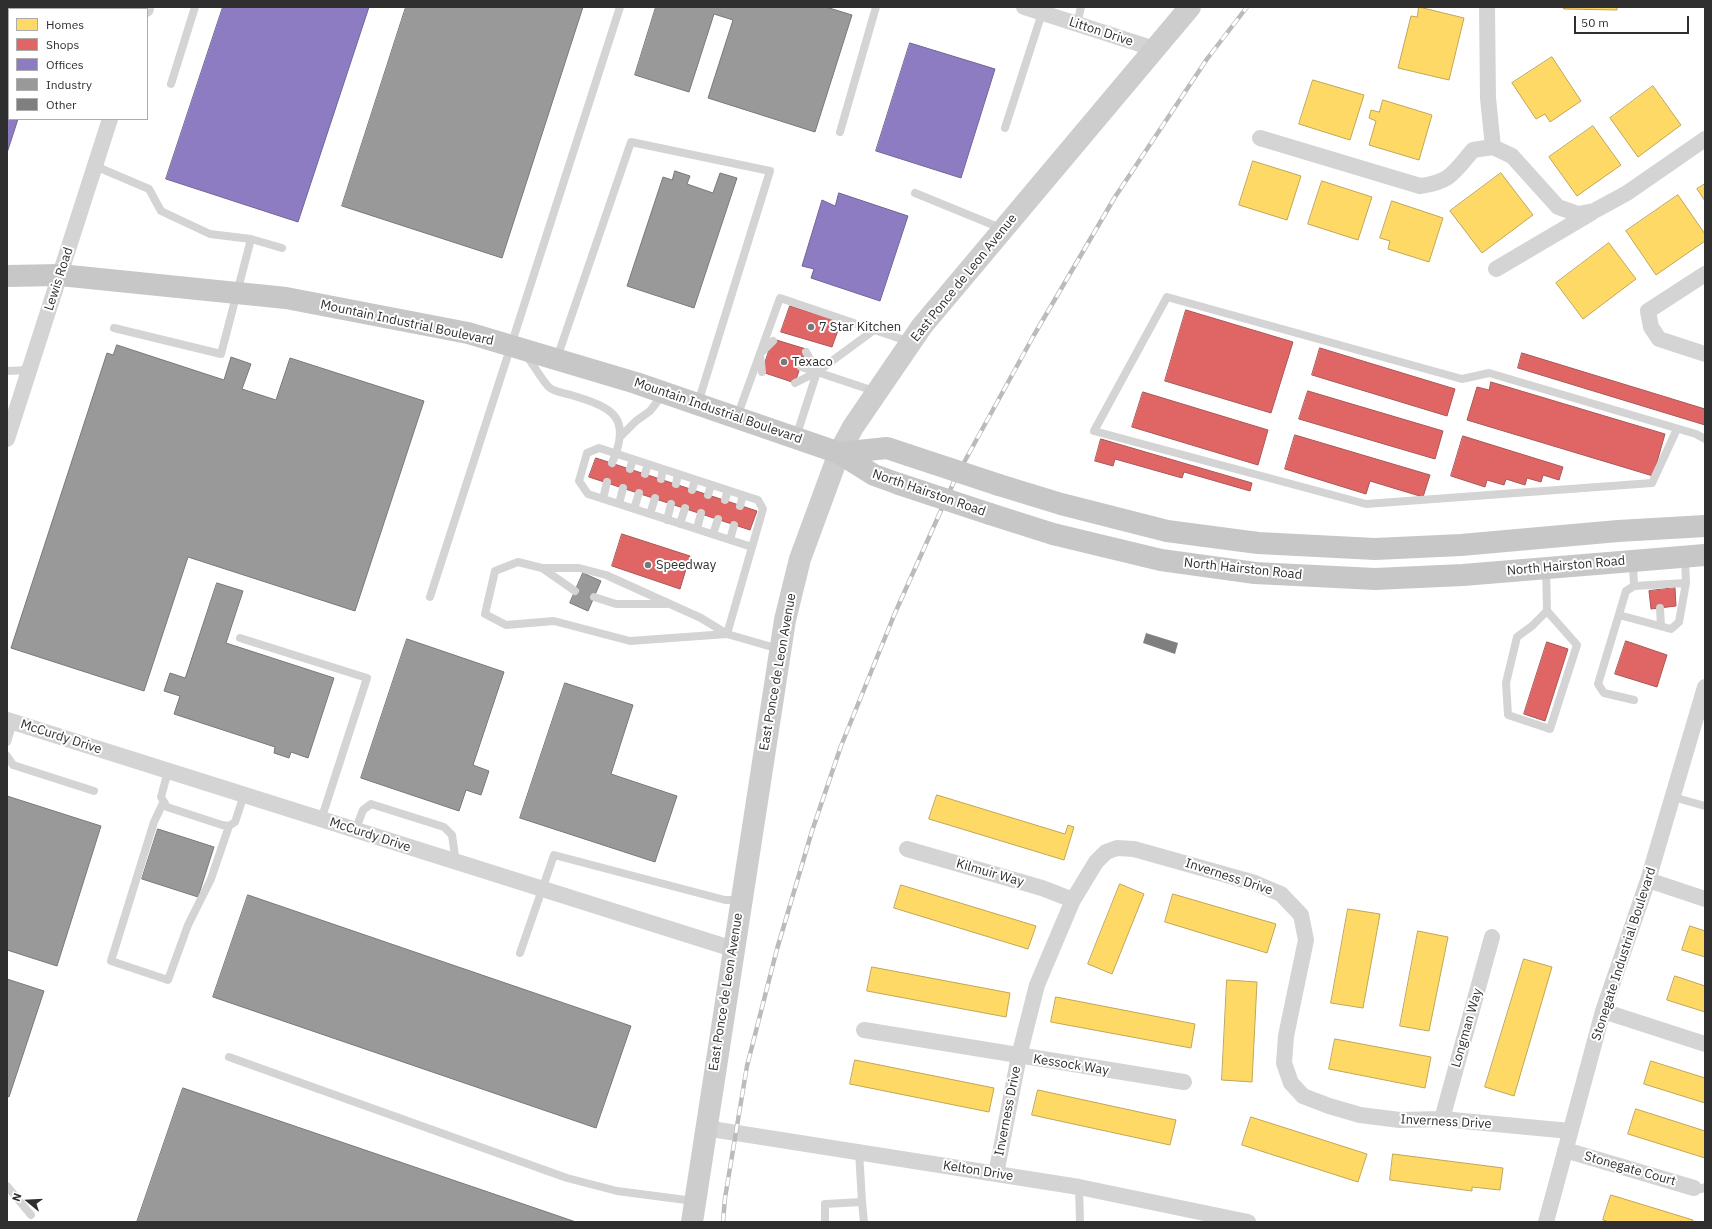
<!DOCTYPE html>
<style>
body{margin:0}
#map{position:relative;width:1712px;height:1229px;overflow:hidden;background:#fff;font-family:"IBM Plex Sans",sans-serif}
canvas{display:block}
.frame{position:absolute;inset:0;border:8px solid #2f2f2f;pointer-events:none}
.legend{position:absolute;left:8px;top:8px;width:140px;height:112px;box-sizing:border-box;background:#fff;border:1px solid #acacac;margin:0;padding:5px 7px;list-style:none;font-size:12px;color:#2f2f2f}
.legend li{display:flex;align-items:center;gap:8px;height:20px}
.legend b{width:20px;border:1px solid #acacac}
.north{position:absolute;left:8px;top:1181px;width:40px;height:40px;-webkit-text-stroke:3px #fff;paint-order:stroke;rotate:288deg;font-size:11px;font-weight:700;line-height:16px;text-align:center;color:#2f2f2f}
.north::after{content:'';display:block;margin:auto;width:14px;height:18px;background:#2f2f2f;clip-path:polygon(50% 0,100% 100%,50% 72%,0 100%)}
.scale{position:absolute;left:1574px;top:16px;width:115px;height:18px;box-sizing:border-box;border:2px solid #2f2f2f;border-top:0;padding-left:5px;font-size:12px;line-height:14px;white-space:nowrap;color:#2f2f2f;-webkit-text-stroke:3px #fff;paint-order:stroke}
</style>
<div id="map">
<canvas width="1712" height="1229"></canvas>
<div class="frame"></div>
<ul class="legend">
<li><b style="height:11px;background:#ffd966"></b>Homes</li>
<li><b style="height:11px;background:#e06666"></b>Shops</li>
<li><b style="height:11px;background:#8e7cc3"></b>Offices</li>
<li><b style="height:11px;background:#999"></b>Industry</li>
<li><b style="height:11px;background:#7f7f7f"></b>Other</li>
</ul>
<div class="north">N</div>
<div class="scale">50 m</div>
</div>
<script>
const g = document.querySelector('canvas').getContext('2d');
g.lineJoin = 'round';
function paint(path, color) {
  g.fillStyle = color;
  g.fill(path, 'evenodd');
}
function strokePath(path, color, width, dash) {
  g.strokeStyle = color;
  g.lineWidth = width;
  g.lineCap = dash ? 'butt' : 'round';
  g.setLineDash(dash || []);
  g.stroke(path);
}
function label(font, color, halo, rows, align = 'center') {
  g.font = font + ' "IBM Plex Sans",sans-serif';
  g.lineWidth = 4;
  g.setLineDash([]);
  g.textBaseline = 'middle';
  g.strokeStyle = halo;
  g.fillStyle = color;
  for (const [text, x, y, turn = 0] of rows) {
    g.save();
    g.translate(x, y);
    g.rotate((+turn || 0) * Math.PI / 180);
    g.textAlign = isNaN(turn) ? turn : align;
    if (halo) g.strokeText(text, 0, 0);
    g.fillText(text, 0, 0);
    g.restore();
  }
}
const homes = new Path2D(`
 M 1419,7 L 1464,18 L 1449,80 L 1398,68 L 1411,16 L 1417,17 Z
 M 1564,7 L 1617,7 L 1617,10 L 1564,9 Z
 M 1552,57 L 1581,101 L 1550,122 L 1545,114 L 1536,119 L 1512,83 Z
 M 1313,80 L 1364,95 L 1350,140 L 1299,124 Z
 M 1653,86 L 1681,125 L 1638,157 L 1610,118 Z
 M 1383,100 L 1432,115 L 1419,160 L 1369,145 L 1376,121 L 1369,118 L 1371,110 L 1379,112 Z
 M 1593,126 L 1621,165 L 1577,196 L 1549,157 Z
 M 1253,161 L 1301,176 L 1287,220 L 1239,205 Z
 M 1501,173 L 1533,215 L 1482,253 L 1450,211 Z
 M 1322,181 L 1372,197 L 1358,240 L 1308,224 Z
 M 1705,184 L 1705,201 L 1697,189 Z
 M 1678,195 L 1705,234 L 1705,241 L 1656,275 L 1626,231 Z
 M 1392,201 L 1443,218 L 1429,262 L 1388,249 L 1390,241 L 1380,238 Z
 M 1609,243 L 1636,279 L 1583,319 L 1556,283 Z
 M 937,795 L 1065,834 L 1068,825 L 1074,827 L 1064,860 L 929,819 Z
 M 1120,884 L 1144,894 L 1112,974 L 1088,964 Z
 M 901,885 L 1036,926 L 1028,949 L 894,908 Z
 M 1173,894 L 1276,924 L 1267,953 L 1165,922 Z
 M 1348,909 L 1380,914 L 1363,1008 L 1331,1003 Z
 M 1690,926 L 1705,931 L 1705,957 L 1682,950 Z
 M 1418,931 L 1448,937 L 1429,1031 L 1400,1026 Z
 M 1524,959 L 1552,967 L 1514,1096 L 1485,1087 Z
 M 872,967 L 1010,993 L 1006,1017 L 867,991 Z
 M 1675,976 L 1705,986 L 1705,1012 L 1667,1000 Z
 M 1227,980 L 1257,982 L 1252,1082 L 1222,1080 Z
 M 1056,997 L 1195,1024 L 1191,1048 L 1051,1022 Z
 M 1335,1039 L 1431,1057 L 1425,1088 L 1329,1069 Z
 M 855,1060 L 994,1088 L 989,1112 L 850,1084 Z
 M 1651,1061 L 1705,1078 L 1705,1103 L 1644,1084 Z
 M 1038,1090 L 1176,1120 L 1170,1145 L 1032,1115 Z
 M 1636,1109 L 1705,1131 L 1705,1158 L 1628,1134 Z
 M 1251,1117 L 1367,1154 L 1358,1182 L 1242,1145 Z
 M 1393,1154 L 1503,1168 L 1500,1190 L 1472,1187 L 1472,1191 L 1390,1180 Z
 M 1611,1195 L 1693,1220 L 1692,1222 L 1609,1222 L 1603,1220 Z`);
const shops = new Path2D(`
 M 790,306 L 841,322 L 832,347 L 781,332 Z
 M 1186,310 L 1293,342 L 1271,413 L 1165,381 Z
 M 773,339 L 806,349 L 795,383 L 762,372 Z
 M 1320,348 L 1455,389 L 1447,416 L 1312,375 Z
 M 1522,353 L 1705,409 L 1705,425 L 1518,368 Z
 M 1491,382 L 1665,434 L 1653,476 L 1467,420 L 1477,387 L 1489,390 Z
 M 1308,391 L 1443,431 L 1435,459 L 1299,419 Z
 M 1143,392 L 1268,430 L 1258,465 L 1132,427 Z
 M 1295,435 L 1430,475 L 1423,497 L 1370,481 L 1366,494 L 1285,469 Z
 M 1463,436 L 1563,467 L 1559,480 L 1543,475 L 1541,482 L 1527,478 L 1525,485 L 1506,479 L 1504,485 L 1487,480 L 1485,487 L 1451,476 Z
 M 1101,439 L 1252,483 L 1250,491 L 1184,472 L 1182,478 L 1115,459 L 1113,466 L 1095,461 Z
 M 596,458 L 757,511 L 750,530 L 589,477 Z
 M 622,534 L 690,556 L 680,589 L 612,566 Z
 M 1675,588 L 1676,606 L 1651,609 L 1649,591 Z
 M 1626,641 L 1667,655 L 1657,687 L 1615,674 Z
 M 1547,642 L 1568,649 L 1545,721 L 1524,714 Z`);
const offices = new Path2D(`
 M 223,7 L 369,7 L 298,222 L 166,179 Z
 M 7,43 L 9,44 L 9,119 L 18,119 L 7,153 Z
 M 910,43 L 995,69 L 961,178 L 876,151 Z
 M 839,193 L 908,216 L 880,301 L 811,278 L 814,269 L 802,266 L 822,200 L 835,206 Z`);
const industry = new Path2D(`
 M 406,7 L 583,7 L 502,258 L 342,206 Z
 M 656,7 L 826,7 L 852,15 L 815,132 L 708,98 L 733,20 L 714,14 L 689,92 L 635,75 Z
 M 675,171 L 690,176 L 687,184 L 713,193 L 720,173 L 737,178 L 694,308 L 627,286 L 663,177 L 672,180 Z
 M 117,345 L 224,380 L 231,357 L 251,364 L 242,389 L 276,400 L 290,358 L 424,401 L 355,611 L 188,557 L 144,691 L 11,648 L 107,353 L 113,355 Z
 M 583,573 L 601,581 L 588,611 L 570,603 Z
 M 217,583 L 243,591 L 226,643 L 334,678 L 308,758 L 291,752 L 289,758 L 274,753 L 275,747 L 174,714 L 180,696 L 164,691 L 170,673 L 185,678 Z
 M 407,639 L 504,672 L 473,765 L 489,771 L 481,795 L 466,790 L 459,811 L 361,778 Z
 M 565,683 L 633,705 L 611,774 L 677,796 L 655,862 L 520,818 Z
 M 7,796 L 101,826 L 57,966 L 7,950 Z
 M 158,829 L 214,847 L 198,897 L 142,879 Z
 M 248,895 L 631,1026 L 596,1128 L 213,997 Z
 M 7,979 L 44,991 L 9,1097 L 7,1096 Z
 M 183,1088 L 576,1222 L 137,1222 Z`);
const building = new Path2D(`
 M 1146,633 L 1178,643 L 1175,654 L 1143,643 Z`);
const service = new Path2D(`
 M 1077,24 L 1081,7
 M 171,84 L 195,7
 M 1005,128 L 1042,13
 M 840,132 L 876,7
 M 95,166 L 149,189 L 161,211 L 210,234 L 251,239 L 282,248
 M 915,193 L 1003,229
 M 114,328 L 221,354 L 251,239
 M 806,352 L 817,372
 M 761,353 L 773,341
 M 760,355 L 762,372
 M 527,356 C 533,364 543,382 550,388 C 555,392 565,393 571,395 C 611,407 633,416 612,463
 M 557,358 L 631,142 L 770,171 L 698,403
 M 801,367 L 817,372
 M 7,371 L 29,370
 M 795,383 L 817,372 L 874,330
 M 737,417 L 780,298 L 910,342
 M 1677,429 L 1652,483 L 1366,504 L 1094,431 L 1167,297 L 1462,379 L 1489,373 L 1696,434 L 1705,439
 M 621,436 L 636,421 L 650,411 L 664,393
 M 796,437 L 817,372 L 877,392
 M 630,469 L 633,459
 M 645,474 L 648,464
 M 661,479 L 663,469
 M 676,484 L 678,474
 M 692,490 L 695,480
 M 708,495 L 711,485
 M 603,499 L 607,482
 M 725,500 L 728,490
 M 619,504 L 623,488
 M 740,506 L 743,495
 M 634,509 L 639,493
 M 650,514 L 655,498
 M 667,520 L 671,504
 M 680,524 L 685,508
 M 697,529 L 701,513
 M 713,534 L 718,519
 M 730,540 L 734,525
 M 752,547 L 588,494 L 579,481 L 587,453 L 599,448 L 758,500 L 763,509 L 727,634 L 779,649
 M 518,562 L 542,568 L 579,568 L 606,575 L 701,618 L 727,634 L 630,641 L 554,621 L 506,625 L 485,614 L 495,571 Z
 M 1633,563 L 1634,586 L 1686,583 L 1685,558
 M 542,568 L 575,591
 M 1546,569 L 1547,611 L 1532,626 L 1517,637 L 1506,683 L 1508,715 L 1550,729 L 1577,645 L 1547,611
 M 430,597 L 620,7
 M 594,597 L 616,604 L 666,604
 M 1660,608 L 1661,626
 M 1619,615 L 1671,629 L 1679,622 L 1686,583
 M 240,638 L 367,678 L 321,820
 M 1634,700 L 1604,693 L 1598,684 L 1626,591 L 1634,586
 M 7,742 L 13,722
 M 7,756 L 13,765 L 94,791
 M 168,771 L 161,797 L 167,807 L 222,825 L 229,826 L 235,822 L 244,795
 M 1673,797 L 1705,806
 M 163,803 L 154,822 L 111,961 L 168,980 L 188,925 L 211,879 L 229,826
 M 355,831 L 363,810 L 371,804 L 444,827 L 452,835 L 456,863
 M 520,953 L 554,855 L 725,900 L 740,900
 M 229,1057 L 567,1178 L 617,1191 L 694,1201
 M 7,1186 L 31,1215
 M 1079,1187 L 1080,1222
 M 1694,1188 L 1702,1189 L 1705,1187
 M 862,1202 L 864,1222
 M 825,1222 L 825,1204 L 862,1202 L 859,1151`);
const minor = new Path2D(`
 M 1024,7 L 1155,49
 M 1487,7 L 1488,98 L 1493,147
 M 146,9 L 146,7
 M 1260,138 L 1420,186 C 1451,182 1454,172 1473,150 L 1493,147
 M 1493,147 L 1512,156 L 1558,207 L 1578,214 L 1594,211 L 1627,193 L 1705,139
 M 1496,269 L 1591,213
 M 1705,274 L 1648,311 L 1651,327 L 1659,339 L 1705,354
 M 7,439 L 110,119
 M 7,720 L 733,949
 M 907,849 L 1042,888 L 1073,900
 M 1648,880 L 1705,899
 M 1603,1011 L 1705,1044
 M 864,1030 L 1184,1082
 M 1442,1119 L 1492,937
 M 705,1128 L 1079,1187 L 1248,1222
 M 1565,1150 L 1694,1188
 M 996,1174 L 1019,1056 L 1037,985 L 1073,900 L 1096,862 L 1106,852 L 1117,848 L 1134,849 L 1255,883 L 1281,894 L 1301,915 L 1306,940 L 1286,1036 L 1284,1063 L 1291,1083 L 1303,1096 L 1329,1106 L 1360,1115 L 1400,1120 L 1442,1119 L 1570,1131
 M 1546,1222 L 1603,1011 L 1648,880 L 1705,687`);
const secondary = new Path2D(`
 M 692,1222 L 785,620 L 800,559 L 839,453 L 853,427 L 922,326 L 1190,7`);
const primary = new Path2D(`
 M 7,276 L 60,275 L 286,298 L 468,333 L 636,383 L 819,446 L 839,453 L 874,475 L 899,484
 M 839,453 L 887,448 L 908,455
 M 999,485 L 1061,504 L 1167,531 L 1258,543 L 1375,549 L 1461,545 L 1618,531 L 1705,526
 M 990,514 L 1053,534 L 1161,560 L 1255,573 L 1375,579 L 1463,575 L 1705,555`);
const rail = new Path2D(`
 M 723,1222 L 725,1198 L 747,1066 L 777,949 L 812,831 L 841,746 L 895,613 L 956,477 L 1034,335 L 1115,197 L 1207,59 L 1247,7`);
const primaryBridge = new Path2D(`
 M 908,455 L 999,485
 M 899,484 L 990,514`);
const markers = [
 [811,327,4,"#787878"],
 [784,362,4,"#787878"],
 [648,565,4,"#787878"]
];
const streetNames = [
 ["Litton Drive",1101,32,18],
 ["East Ponce de Leon Avenue",964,278,-51],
 ["Lewis Road",59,279,-72],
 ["Mountain Industrial Boulevard",407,323,12],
 ["Mountain Industrial Boulevard",718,411,19],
 ["North Hairston Road",929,493,19],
 ["North Hairston Road",1566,566,-5],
 ["North Hairston Road",1243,569,6],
 ["East Ponce de Leon Avenue",778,672,-80],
 ["McCurdy Drive",61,737,18],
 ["McCurdy Drive",370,835,18],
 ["Kilmuir Way",990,873,16],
 ["Inverness Drive",1229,877,18],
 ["Stonegate Industrial Boulevard",1624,954,-72],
 ["East Ponce de Leon Avenue",726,992,-81],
 ["Longman Way",1467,1028,-74],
 ["Kessock Way",1071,1065,9],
 ["Inverness Drive",1008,1111,-79],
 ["Inverness Drive",1446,1122,3],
 ["Stonegate Court",1630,1169,16],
 ["Kelton Drive",978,1171,9]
];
const poiNames = [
 ["7 Star Kitchen",819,327],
 ["Texaco",792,362],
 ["Speedway",656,565]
];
paint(homes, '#ffd966');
strokePath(homes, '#c1a656', 1);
paint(shops, '#e06666');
strokePath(shops, '#ab5656', 1);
paint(offices, '#8e7cc3');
strokePath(offices, '#726597', 1);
paint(industry, '#999');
strokePath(industry, '#797979', 1);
paint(building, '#7f7f7f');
strokePath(service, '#d4d4d4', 8);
strokePath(minor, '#d4d4d4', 16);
strokePath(secondary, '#cdcdcd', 22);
strokePath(primary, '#c7c7c7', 22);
strokePath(rail, '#bbb', 4.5);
strokePath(rail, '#fff', 3, [9]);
strokePath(primaryBridge, '#c7c7c7', 22);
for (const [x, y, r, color] of markers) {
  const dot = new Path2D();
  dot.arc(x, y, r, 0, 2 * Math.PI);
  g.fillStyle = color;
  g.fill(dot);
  strokePath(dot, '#fff', 1.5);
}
label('13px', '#2f2f2f', '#fff', streetNames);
label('13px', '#2f2f2f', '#fff', poiNames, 'left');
</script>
